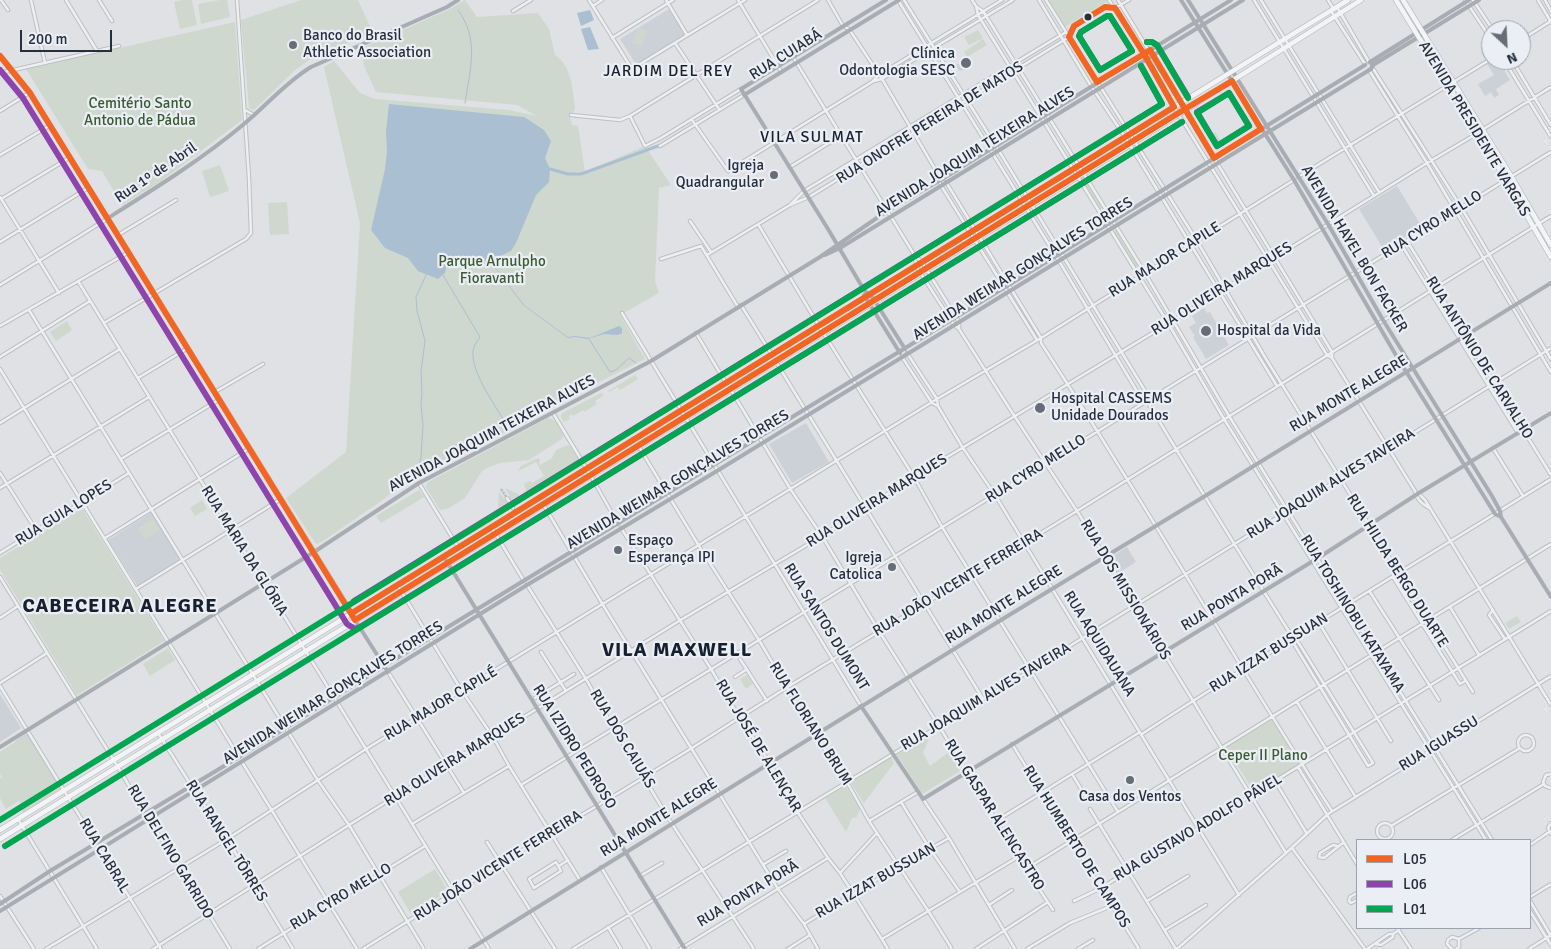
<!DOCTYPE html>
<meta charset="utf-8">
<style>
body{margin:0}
#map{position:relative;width:1551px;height:949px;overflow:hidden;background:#dfe1e4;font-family:Signika,sans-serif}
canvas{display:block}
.legend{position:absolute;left:1356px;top:839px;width:175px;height:90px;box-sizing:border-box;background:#ebeff5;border:1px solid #9ca2ac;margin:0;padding:6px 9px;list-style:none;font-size:15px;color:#252f3e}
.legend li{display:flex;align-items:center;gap:10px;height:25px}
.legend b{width:25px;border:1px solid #9ca2ac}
.north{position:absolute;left:1481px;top:20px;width:50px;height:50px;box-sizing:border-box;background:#ebeff5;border:1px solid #9ca2ac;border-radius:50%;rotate:155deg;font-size:14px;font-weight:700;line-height:20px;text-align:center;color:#252f3e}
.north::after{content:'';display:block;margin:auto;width:18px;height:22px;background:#666d78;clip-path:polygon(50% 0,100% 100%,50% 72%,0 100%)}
.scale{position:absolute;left:20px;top:30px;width:92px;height:22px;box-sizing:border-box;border:2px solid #252f3e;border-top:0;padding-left:6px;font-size:15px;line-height:18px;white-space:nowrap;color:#252f3e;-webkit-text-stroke:4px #ebeff5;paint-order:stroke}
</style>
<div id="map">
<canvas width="1551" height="949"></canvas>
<ul class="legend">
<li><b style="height:6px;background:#f26522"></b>L05</li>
<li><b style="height:6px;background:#8e44ad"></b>L06</li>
<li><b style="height:6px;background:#00a651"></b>L01</li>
</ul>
<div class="north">N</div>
<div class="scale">200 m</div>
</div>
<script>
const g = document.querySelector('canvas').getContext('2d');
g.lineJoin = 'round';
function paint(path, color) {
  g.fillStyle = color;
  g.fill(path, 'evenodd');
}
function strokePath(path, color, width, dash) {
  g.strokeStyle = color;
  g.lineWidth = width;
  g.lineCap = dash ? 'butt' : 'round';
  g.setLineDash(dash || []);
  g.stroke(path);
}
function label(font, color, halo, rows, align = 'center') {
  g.font = font + ' Signika,sans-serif';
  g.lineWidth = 4.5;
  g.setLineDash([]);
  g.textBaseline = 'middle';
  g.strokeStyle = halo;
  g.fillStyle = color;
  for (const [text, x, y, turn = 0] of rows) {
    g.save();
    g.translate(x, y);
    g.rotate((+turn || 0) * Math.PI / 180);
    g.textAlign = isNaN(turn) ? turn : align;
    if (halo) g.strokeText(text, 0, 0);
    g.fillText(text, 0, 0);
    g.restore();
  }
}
const built = new Path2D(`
 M 669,9 L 686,35 L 637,66 L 620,39 Z
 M 969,60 L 973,66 L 960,71 L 955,65 Z
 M 1493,60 L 1498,60 L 1510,80 L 1496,89 L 1499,95 L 1494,98 L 1491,92 L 1485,96 L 1478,84 L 1494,75 L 1487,64 Z
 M 1397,186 L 1422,227 L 1384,250 L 1359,209 Z
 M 1204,308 L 1207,313 L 1210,312 L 1229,345 L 1206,359 L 1193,337 L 1195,336 L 1189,327 L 1196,323 L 1192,316 Z
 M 806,423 L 829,462 L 792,483 L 769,444 Z
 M 152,512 L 180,559 L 138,587 L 108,540 Z
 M 1127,547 L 1136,562 L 1117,574 L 1107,559 Z
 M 0,694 L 21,728 L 0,742 Z
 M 28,732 L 62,787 L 24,813 L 22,810 L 56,788 L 15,741 Z`);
const green = new Path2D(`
 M 183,0 L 192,0 L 197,25 L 180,29 L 174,2 Z
 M 220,0 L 227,0 L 230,17 L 201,24 L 198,4 Z
 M 301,0 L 358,0 L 373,33 L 312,58 L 294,71 L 254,110 L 249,108 L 241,20 Z
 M 465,0 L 477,17 L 538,13 L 549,29 L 555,55 C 572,66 573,91 575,109 L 570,117 L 572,125 L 578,126 L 585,172 L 645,146 L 671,185 L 659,188 L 655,281 L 659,293 L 620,315 L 645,359 L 549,407 L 525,423 L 414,476 L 384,499 L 323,541 L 316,544 L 286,498 L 346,452 L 360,223 L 324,67 L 334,61 L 360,93 L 375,99 L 508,110 L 537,116 L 517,105 L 376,92 L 364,66 L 362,48 L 450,9 Z
 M 1048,0 L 1107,0 L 1108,1 L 1065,27 Z
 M 235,22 L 242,120 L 160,182 L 122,205 L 102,171 L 88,169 L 26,69 Z
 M 638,28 L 647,31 L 642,46 L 632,43 Z
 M 978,30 L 983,38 L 969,45 L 964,37 Z
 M 983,39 L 987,45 L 967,57 L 964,52 Z
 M 1215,132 L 1222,143 L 1215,147 L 1208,136 Z
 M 220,165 L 229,191 L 210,197 L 202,171 Z
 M 1083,175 L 1102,208 L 1100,210 L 1080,177 Z
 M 287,202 L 289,234 L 270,235 L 268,203 Z
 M 1116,230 L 1139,265 L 1136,268 L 1114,232 Z
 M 67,321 L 72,330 L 56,341 L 50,332 Z
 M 635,375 L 638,379 L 620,390 L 618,387 L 609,392 L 608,391 Z
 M 601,393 L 604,395 L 595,401 L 597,404 L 584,412 L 583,410 L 573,416 L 572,414 L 569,416 L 570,419 L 564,422 L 561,417 L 562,413 Z
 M 548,418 C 557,419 560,429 564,435 L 562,439 L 529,460 L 500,463 L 489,467 L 482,471 L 465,498 L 447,509 L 440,510 L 426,487 L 428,482 Z
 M 568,445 L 570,446 L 582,466 L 536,494 L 526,491 L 524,484 L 530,481 L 532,483 L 544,476 L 536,462 L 518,471 L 521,466 L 538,458 L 540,460 L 539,465 L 540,465 L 552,458 L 556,450 Z
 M 505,488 L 518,494 L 523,501 L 516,505 L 512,504 L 508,498 L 510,496 Z
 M 419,490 L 428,502 L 424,497 L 381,523 L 376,516 Z
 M 499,492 L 510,506 L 509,509 L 502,514 L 498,506 Z
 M 202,500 L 207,509 L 195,516 L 190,508 Z
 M 82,508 L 164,641 L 77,695 L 0,570 L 0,558 Z
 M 490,514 L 492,516 L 492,522 L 460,540 L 456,534 Z
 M 153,519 L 160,530 L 145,539 L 138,528 Z
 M 1517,616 L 1521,622 L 1509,629 L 1505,623 Z
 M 168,648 L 175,660 L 150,676 L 143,664 Z
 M 747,675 L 753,684 L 746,689 L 740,679 Z
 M 1273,719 L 1300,764 L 1254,792 L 1226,747 Z
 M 931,734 L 923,753 L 930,766 L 949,752 L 960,771 L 922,794 L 897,755 Z
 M 26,735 L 60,789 L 25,811 L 19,801 L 6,809 L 0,798 L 0,778 L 2,777 L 0,774 L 0,752 Z
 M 891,757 L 894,763 L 864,803 L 851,783 Z
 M 846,786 L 860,809 L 857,817 L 852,818 L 846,832 L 825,798 Z
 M 435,869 L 448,891 L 411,914 L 398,892 Z`);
const water = new Path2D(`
 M 590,10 L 594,20 L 581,26 L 577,13 Z
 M 590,27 L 599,49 L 588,50 L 581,29 Z
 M 389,104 L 524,117 L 544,130 L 551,141 L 545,158 L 550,169 L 549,182 L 536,195 L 516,243 L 511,251 L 490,261 L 492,265 L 495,267 L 524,305 L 568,337 L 575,336 L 590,338 L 619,326 L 622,328 L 622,333 L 618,335 L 604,334 L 588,339 L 575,337 L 568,338 L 523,305 L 495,268 L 487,261 L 480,268 L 477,268 C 462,252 467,254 448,261 L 445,273 L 438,279 L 418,271 L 408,258 L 385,248 L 371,230 L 385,169 L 387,152 L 386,132 Z`);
const stream = new Path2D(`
 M 458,10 C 480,40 470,69 465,103
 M 443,275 L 480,337 C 478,340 475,344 474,347 C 467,367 495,405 505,422
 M 589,339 L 610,372 L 616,370 L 629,358 L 636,363
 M 417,472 L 421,457 L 423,425 L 421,404 L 422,394 L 421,372 L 425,341 L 417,311 L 416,297 L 426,275`);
const canal = new Path2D(`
 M 550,169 L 568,174 L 581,174 L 658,146`);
const streetTunnel = new Path2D(`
 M 501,489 L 507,498`);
const street = new Path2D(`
 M 1,0 L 8,10
 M 31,0 L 45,63
 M 66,0 L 97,51
 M 99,0 L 112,21
 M 589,0 L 632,69 L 745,0
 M 666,0 L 687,35
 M 738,0 L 781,71
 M 828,0 L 843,26 L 849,29 L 882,79 L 938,174 L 943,178
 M 898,0 L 1059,261 L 1141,398 L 1147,401
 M 904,0 L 999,151 L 1147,394 L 1147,401 C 1195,481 1244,560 1293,638 L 1298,642 L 1373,763 L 1368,766 L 1294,644 L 1293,638
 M 972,0 L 976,6 L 978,15 L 1168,323 L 1224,419 L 1486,840
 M 1039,0 L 1091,86 L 1125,137 L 1277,386
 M 1046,0 L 1197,241 L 1266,359 L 1473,692
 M 1109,0 L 1147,59 L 1174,107 L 1327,355 L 1332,358
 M 1118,0 L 1332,352 L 1332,358 L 1415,491 C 1416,499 1422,504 1429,508
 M 1254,0 L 1374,196
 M 1261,0 L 1379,192
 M 1328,0 L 1333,8
 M 1465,0 L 1491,39
 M 1473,0 L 1493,30
 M 1538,0 L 1551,22
 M 1545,0 L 1551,11
 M 593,6 L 602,0
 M 977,7 L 983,11 L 1145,273 L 1229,416 L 1492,840
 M 1337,7 L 1369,62
 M 1115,8 L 1129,0
 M 513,11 L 531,0
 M 1331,11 L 1365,64
 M 612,38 L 673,0
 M 1521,40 L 1551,21
 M 675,43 L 719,109
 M 793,57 L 915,256 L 922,262 L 959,322 L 959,329
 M 1504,60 L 1551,137
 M 1512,60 L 1551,125
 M 1372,67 L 1461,207 L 1551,359
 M 1369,70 L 1427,163 L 1551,372
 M 0,73 L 119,46
 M 874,81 L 882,79 L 1013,0
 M 245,110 L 254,115
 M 0,111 L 29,93
 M 571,115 L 620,120 L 630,116 L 818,0
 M 630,116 L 645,146 L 661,138 L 741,89
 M 692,120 L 728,171 L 872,82 L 879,75 L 1002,0
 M 1482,130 L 1551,87
 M 660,146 L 744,95
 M 0,155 L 49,126
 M 790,167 L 842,135
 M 938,174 L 940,184 L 1037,340
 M 1298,177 L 1491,59
 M 946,182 L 1041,338 L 1041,343 C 1142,497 1232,657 1332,811
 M 0,197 L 59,293
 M 1,199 L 69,158
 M 791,204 L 804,191 L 1066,32
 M 690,221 L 711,252
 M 758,224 L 819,326 L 914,477 L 942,527 L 1118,812
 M 118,235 L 176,200
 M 1407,241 L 1551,475
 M 0,242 L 88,188
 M 1401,244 L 1518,433
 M 707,255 L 790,205 L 809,197 L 1069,37
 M 915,256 L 916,266 L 954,325 L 959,329 L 1015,417 L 1077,511 L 1286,853
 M 661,259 L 701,246 L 738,307
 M 78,281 L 489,949
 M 0,285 L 107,219
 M 741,305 L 772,355
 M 29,310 L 317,779 L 349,825 L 424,949
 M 622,313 L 861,706
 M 104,323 L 246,239 L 251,233 L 249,178 L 237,0
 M 0,326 L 129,252
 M 696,333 L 726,383
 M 907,353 L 937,399 L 938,406 L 963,448 L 995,495 L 1239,895
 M 0,357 L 90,301
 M 902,357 L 932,403 L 938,406
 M 776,362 L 983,699
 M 0,369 L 239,757
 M 138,378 L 188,348
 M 731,390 L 791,490 L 822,536 L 879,631 L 939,726 L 1018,857 L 1053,910
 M 215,392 L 263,364
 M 553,413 L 591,476 L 618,524
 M 0,423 L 120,349
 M 639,447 L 699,546 L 759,640 L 815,735 L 847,782 L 869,821 L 929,912 L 952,949
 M 1493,448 L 1523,496
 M 121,459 L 220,399
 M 0,473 L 36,530
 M 419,483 L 458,547
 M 0,488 L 149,397
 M 1418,493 L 1425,500 L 1551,705
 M 507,498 L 513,508
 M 543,504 L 603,605 L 749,842 L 778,889 L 804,924 L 818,949
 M 492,528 L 524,581
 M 621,528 L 711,669 L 739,717 L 770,763 L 798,813 L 828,858 L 840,873 L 853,893 L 888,949
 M 105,538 L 250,448
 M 0,553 L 129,473
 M 0,577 L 118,767 L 149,820 L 180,867 L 230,949
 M 1393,577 L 1460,684 L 1465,681
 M 527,585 L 586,679 L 613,727 L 672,824 L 754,949
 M 398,586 L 462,691 L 493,737 L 509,766 L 580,880
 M 136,589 L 281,499
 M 1370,592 L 1439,700
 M 1450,607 L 1479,655
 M 1493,610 L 1489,615 L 1505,639
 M 0,618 L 18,606
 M 1319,623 L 1391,741
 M 541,652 L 566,691
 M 740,659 L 767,701
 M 388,672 L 464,793
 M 735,677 L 747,669
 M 0,683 L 47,653
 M 0,686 L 161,949
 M 535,698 L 574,674
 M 1297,702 L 1355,796
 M 158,733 L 191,785 L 227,839 L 293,949
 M 1142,734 C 1276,646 1415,564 1551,479
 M1518 743a8 8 0 1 1 16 0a8 8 0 1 1-16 0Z
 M 1012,744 L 1139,949
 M 242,762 L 357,949
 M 1298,767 L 1357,864
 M 1072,774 L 1086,797
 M 1551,774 L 1546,775 L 1543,782 L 1545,786 L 1551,788
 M 1275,781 L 1307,834
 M 521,785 L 759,640 L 1551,152
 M 923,799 L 949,838 L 1015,949
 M 901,802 L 930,849 L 960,892
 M 1090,809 L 1176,949
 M 18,819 L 97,949
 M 869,821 L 918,792
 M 996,821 L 1140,732
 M1377 831a8 8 0 1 1 16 0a8 8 0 1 1-16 0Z
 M 1551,823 L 1548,828 L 1551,834
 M 412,824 L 509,766
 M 1391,826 L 1520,748
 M 1452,840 L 1544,784
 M 487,842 L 555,949
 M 1530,845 L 1549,832
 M 1337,846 L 1333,845 L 1320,853 L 1319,857 L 1324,858 L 1344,842
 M 1292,848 L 1365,949
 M 556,862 L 561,871 L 534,888 L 529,879 Z
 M 764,864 L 786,851
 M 559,866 L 568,860
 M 601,867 L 650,949
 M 1026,869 L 1551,544
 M 840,873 L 877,833
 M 640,876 L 662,863
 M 1357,893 L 1350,897 L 1349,901 L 1351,903 L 1357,900
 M 0,896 L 34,949
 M 1530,897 L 1551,884
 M 1074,901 L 1101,888 L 1551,611
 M 1147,901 L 1188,876
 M 1530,901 L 1551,936
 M 989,905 L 1012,890
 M 1530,911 L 1551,945
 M 804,924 L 899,866 L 949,838
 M 608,927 L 621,949
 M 1397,928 L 1411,949
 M 1165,930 L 1206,905
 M 882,939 L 1018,857
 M 1459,939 L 1479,928
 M 1376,944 L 1381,945 L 1393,937 L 1393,934
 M 46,949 L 227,839 L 366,749 L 937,399 L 1041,338 L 1294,180
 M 153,949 L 349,825 L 679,621 L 822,536 L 914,477 L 1174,320 L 1427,163 L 1478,133
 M 258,949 L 425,846
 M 363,949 L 550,833 L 597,806 L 692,748 L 786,688 L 1077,511 L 1551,216
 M 573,949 L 1031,670 L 1551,348
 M 680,949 L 828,858
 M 788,949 L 810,935
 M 976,949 L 1048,902
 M 1027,949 L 1070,923 L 1114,905
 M 1078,949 L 1093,940
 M 1177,949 L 1286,853 L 1328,814 L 1551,676
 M 1367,949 L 1389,934 L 1393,934 L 1399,930
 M 1452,949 L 1447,944 L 1448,940 L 1452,937 L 1459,939
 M 1456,949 L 1459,947 L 1459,939
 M 1529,949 L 1551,935`);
const secondary = new Path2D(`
 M 886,0 L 741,89 L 828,229 L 864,290 L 873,298 L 905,349
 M 1181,0 L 1294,180 L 1397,357 L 1495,514 L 1501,517 L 1551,597
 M 1188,0 L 1328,224 L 1383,320 L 1492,496 L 1500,511 L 1501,517
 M 1370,62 L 1469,0
 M 1373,65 L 1479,0
 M 744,95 L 899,0
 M 108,218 C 154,189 201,160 244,124 C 267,105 286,82 311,67 L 447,7 L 458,0
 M 825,255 L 840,248 L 1243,0
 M 864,295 L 900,353
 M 444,557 L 685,949
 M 355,620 L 388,672
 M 861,706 L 923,799 L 1318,558 L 1419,493 L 1551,413
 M 0,747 L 314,552 L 419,483 L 651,361 L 820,257 L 887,211 L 944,178 L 1231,0
 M 0,904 L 50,871 L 239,757 L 384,666 L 1061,253 L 1365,65
 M 0,911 L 527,585 L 717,471 L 1371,69 L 1373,65 L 1370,62
 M 470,949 L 1001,620 L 1205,496 L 1551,283`);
const primary = new Path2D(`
 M 1396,0 L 1506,180 L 1551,257
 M 1403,0 L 1511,176 L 1551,245
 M 0,56 L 30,93 L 352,614
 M 0,830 L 1348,0
 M 0,839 L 1136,141 L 1361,0`);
const bus1 = new Path2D(`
 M 1105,7 L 1115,8 L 1144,54 L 1097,82 L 1069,37 L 1074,26 Z
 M 1144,54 L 1150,50 L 1185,109
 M 0,56 L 30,93 L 355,620 L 1185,109
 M 1232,81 L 1261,129 L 1214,158 L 1185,109 Z
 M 352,613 L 1174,107 L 1144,54`);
const bus2 = new Path2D(`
 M 1107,16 L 1110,16 L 1132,51 L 1100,70 L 1079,36 L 1081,32 Z
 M 1147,42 L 1152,42 L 1157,45 L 1188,97
 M 0,70 L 23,98 L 347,624 L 355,629 L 360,627 L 1182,122
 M 1229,93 L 1249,126 L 1217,146 L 1197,112 Z
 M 354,601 L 1162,104 L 1141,66`);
const bus3 = new Path2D(`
 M 1107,16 L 1110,16 L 1132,51 L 1100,70 L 1079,36 L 1081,32 Z
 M 1147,42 L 1152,42 L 1157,45 L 1188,98
 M 1229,93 L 1249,126 L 1217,146 L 1197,113 Z
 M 0,820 L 1162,104 L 1141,66
 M 5,846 L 1182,122`);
const markers = [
 [1088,17,4.5,"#252f3e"],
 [293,45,5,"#666d78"],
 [966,63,6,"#666d78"],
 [774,175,5,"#666d78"],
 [1206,331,6,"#666d78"],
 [1040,408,6,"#666d78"],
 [618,550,5,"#666d78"],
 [892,567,5,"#666d78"],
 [1130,780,5,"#666d78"]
];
const poiNames = [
 ["Banco do Brasil",303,36],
 ["Athletic Association",303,53],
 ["Clínica",955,54,"right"],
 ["Odontologia SESC",955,71,"right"],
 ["Igreja",764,166,"right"],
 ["Quadrangular",764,183,"right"],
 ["Hospital da Vida",1217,331],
 ["Hospital CASSEMS",1051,399],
 ["Unidade Dourados",1051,416],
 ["Espaço",628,541],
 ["Esperança IPI",628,558],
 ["Igreja",882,558,"right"],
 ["Catolica",882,575,"right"],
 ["Casa dos Ventos",1130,797,"center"]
];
const streetNames = [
 ["RUA CUIABÁ",786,55,-32],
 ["RUA ONOFRE PEREIRA DE MATOS",930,123,-32],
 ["AVENIDA PRESIDENTE VARGAS",1474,129,59],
 ["AVENIDA JOAQUIM TEIXEIRA ALVES",975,152,-32],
 ["Rua 1º de Abril",156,173,-34],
 ["RUA CYRO MELLO",1432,225,-32],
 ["AVENIDA HAYEL BON FACKER",1354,249,59],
 ["RUA MAJOR CAPILE",1165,260,-32],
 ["AVENIDA WEIMAR GONÇALVES TORRES",1023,269,-32],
 ["RUA OLIVEIRA MARQUES",1222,289,-32],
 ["RUA ANTÔNIO DE CARVALHO",1479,358,58],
 ["RUA MONTE ALEGRE",1349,394,-31],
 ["AVENIDA JOAQUIM TEIXEIRA ALVES",492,434,-28],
 ["RUA CYRO MELLO",1036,469,-32],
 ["AVENIDA WEIMAR GONÇALVES TORRES",678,480,-31],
 ["RUA JOAQUIM ALVES TAVEIRA",1331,484,-32],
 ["RUA OLIVEIRA MARQUES",877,501,-32],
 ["RUA GUIA LOPES",64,513,-32],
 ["RUA MARIA DA GLÓRIA",244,551,58],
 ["RUA HILDA BERGO DUARTE",1397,571,58],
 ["RUA JOÃO VICENTE FERREIRA",958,583,-31],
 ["RUA DOS MISSIONÁRIOS",1125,590,59],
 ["RUA PONTA PORÃ",1232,598,-31],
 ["RUA MONTE ALEGRE",1004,605,-32],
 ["RUA TOSHINOBU KATAYAMA",1352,614,58],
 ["RUA SANTOS DUMONT",826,627,58],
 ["RUA AQUIDAUANA",1099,644,58],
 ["RUA IZZAT BUSSUAN",1269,653,-32],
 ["AVENIDA WEIMAR GONÇALVES TORRES",333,693,-32],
 ["RUA JOAQUIM ALVES TAVEIRA",986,697,-31],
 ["RUA MAJOR CAPILÉ",441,704,-31],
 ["RUA FLORIANO BRUM",810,724,58],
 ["RUA DOS CAIUÁS",622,739,59],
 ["RUA IGUASSU",1439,744,-32],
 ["RUA JOSÉ DE ALENÇAR",758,746,59],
 ["RUA IZIDRO PEDROSO",574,747,58],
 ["RUA OLIVEIRA MARQUES",455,760,-32],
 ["RUA GASPAR ALENCASTRO",994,815,58],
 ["RUA MONTE ALEGRE",659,818,-32],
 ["RUA GUSTAVO ADOLFO PÁVEL",1198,828,-31],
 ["RUA RANGEL TÔRRES",226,841,58],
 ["RUA HUMBERTO DE CAMPOS",1076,847,58],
 ["RUA DELFINO GARRIDO",170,852,59],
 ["RUA CABRAL",104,856,59],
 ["RUA JOÃO VICENTE FERREIRA",498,866,-32],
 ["RUA IZZAT BUSSUAN",876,881,-30],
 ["RUA PONTA PORÃ",748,894,-31],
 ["RUA CYRO MELLO",341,897,-31]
];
const parkNames = [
 ["Cemitério Santo",140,104],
 ["Antonio de Pádua",140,121],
 ["Parque Arnulpho",492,262],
 ["Fioravanti",492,279],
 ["Ceper II Plano",1263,756]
];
const neighbourhoodNames = [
 ["JARDIM DEL REY",668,72],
 ["VILA SULMAT",812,138]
];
const districtNames = [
 ["CABECEIRA ALEGRE",120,607],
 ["VILA MAXWELL",677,651]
];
paint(built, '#ccd1d8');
paint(green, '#cfd8ce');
paint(water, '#aabfd2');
strokePath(stream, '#aabfd2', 1);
strokePath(canal, '#aabfd2', 3);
strokePath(streetTunnel, '#babdc3', 2.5, [2.5, 1]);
strokePath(street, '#bdbfc2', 4.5);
strokePath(primary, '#babec2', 6);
strokePath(street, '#eeeff1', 2.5);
strokePath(secondary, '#a9adb3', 4);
strokePath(primary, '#f3f4f5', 4.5);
strokePath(bus1, '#f26522', 6);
strokePath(bus2, '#8e44ad', 6);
strokePath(bus3, '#00a651', 6);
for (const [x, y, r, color] of markers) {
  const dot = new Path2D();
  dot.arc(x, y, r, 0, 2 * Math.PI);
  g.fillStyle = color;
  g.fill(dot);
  strokePath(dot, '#ebeff5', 2);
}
label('15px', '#252f3e', '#ebeff5', poiNames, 'left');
label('15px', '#252f3e', '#ebeff5', streetNames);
label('15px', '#3a5a31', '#ebeff5', parkNames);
g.letterSpacing = '1px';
label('16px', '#17202e', '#ebeff5', neighbourhoodNames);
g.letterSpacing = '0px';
g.letterSpacing = '1px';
label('bold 20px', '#17202e', '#ebeff5', districtNames);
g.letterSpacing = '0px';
</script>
